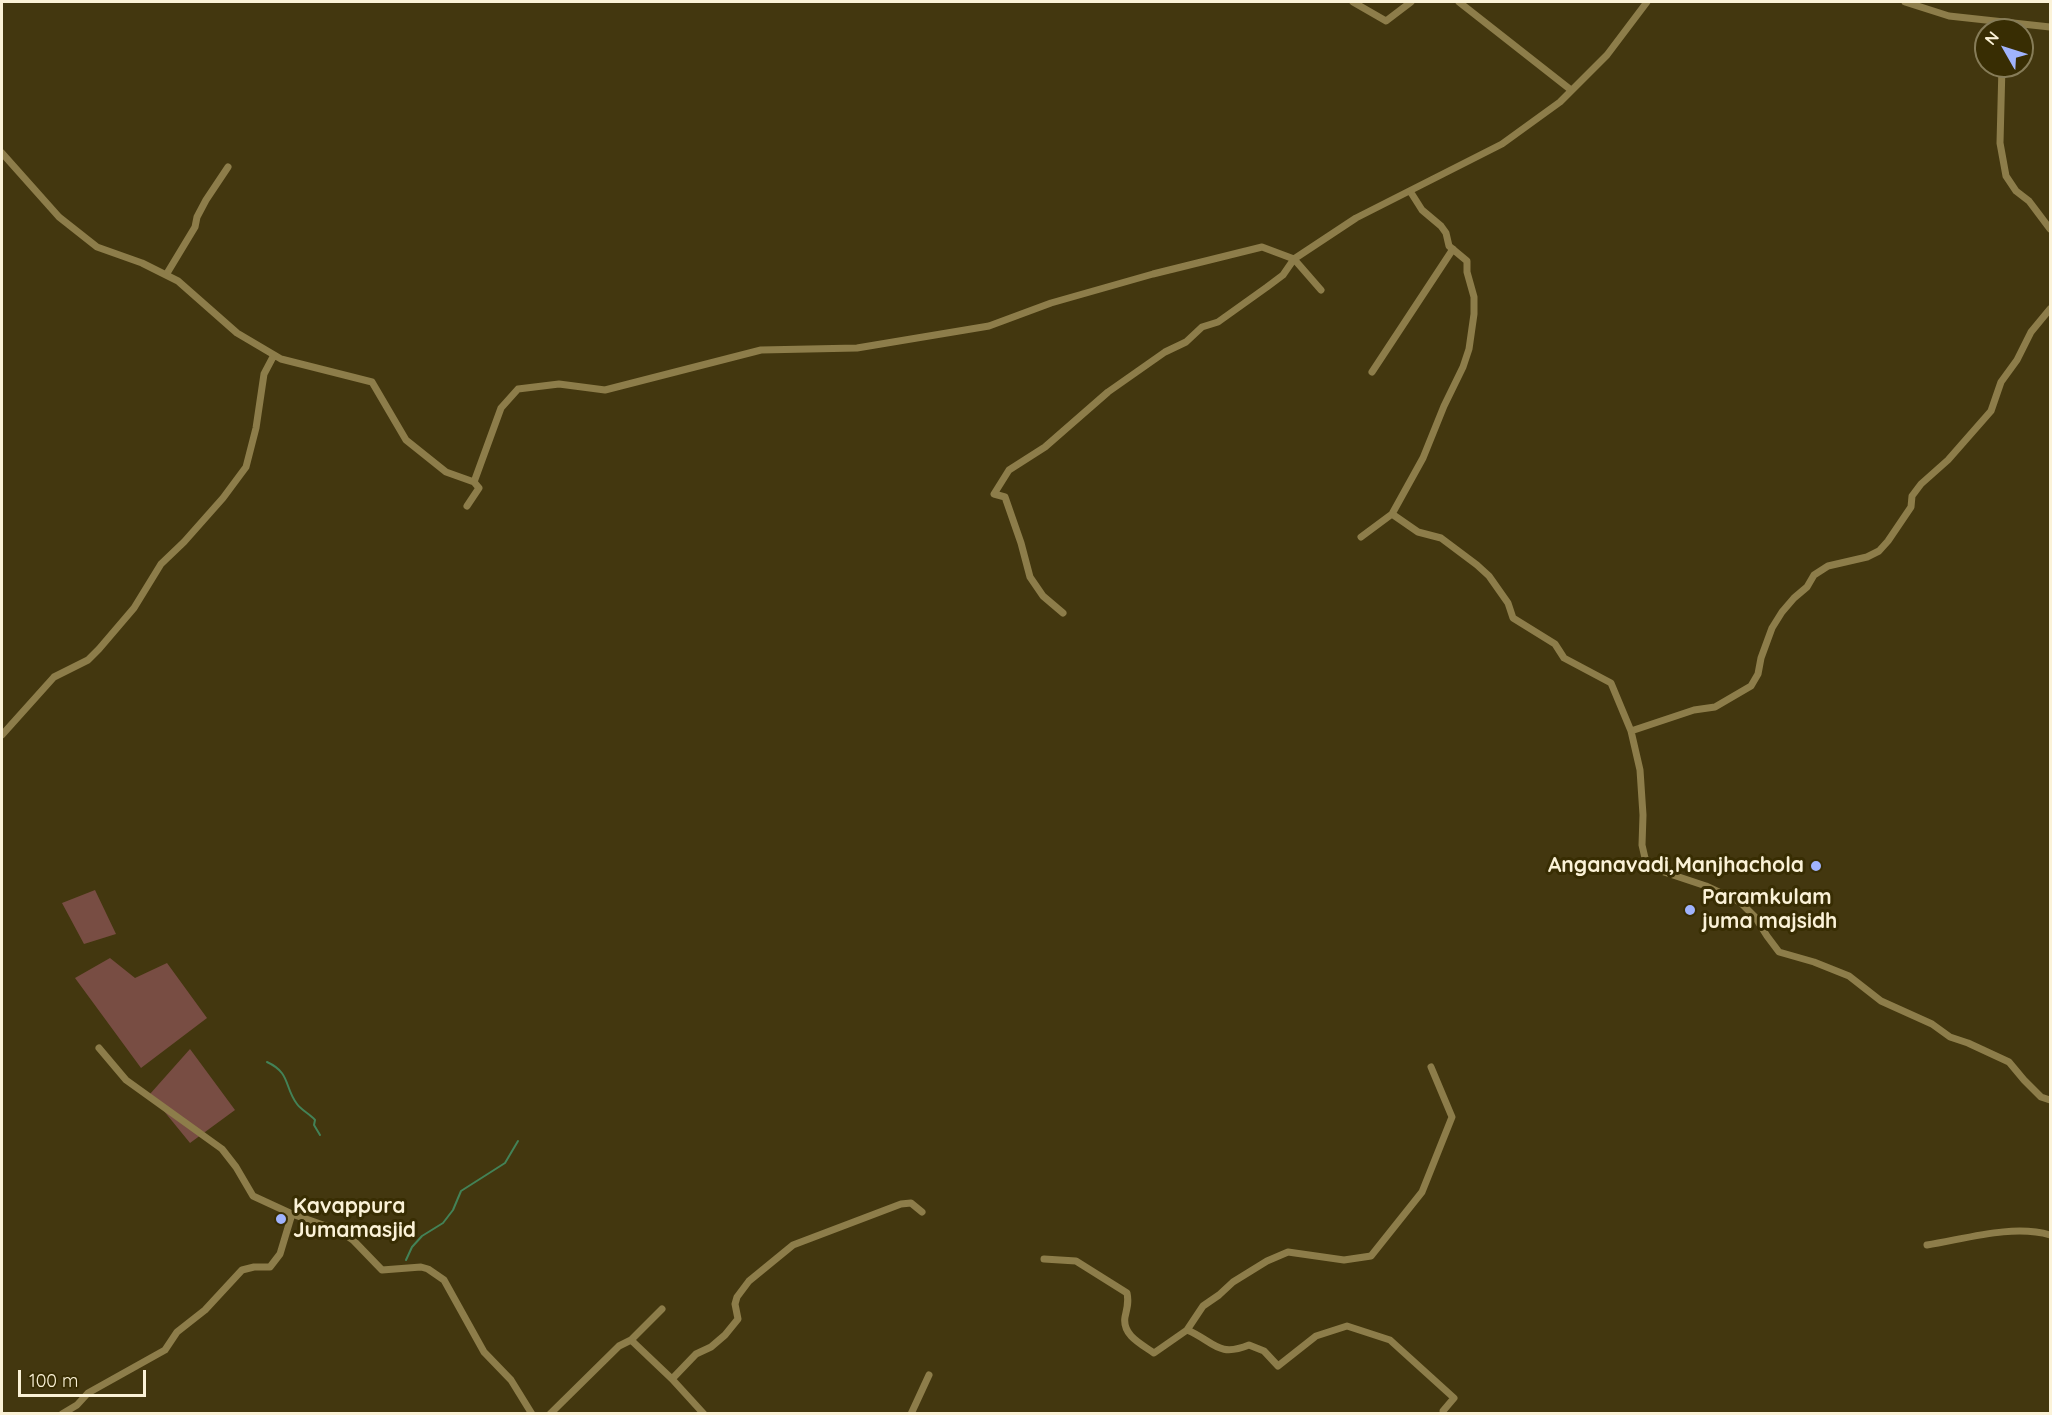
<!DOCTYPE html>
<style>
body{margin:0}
#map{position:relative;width:2052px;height:1415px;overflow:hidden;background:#43370f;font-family:Quicksand,sans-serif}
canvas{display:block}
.frame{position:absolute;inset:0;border:3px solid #fbf2d7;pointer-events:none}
.north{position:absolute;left:1974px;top:18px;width:60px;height:60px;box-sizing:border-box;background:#382d03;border:2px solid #867c58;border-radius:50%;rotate:309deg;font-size:16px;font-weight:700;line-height:24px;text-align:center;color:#fbf2d7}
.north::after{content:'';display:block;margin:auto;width:21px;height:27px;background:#a0b3fd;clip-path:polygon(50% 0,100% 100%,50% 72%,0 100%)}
.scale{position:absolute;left:18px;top:1370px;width:128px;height:27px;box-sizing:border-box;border:3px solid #fbf2d7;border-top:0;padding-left:8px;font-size:18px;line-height:21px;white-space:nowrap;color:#fbf2d7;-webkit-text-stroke:4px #382d03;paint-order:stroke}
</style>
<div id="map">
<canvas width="2052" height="1415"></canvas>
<div class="frame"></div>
<div class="north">N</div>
<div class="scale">100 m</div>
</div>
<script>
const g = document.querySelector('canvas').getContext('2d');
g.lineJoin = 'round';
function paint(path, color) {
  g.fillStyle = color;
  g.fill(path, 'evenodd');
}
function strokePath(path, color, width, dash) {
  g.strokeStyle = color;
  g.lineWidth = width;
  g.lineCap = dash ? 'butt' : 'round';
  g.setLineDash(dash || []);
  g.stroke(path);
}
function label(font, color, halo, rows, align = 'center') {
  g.font = font + ' Quicksand,sans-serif';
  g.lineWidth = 6;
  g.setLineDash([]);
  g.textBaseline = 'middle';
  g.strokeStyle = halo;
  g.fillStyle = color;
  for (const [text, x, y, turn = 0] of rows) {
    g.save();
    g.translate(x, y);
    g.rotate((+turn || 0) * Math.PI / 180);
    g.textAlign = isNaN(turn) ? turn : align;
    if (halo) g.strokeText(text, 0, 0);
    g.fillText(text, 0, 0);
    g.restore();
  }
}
const green = new Path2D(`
 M 95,890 L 116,934 L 84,944 L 62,903 Z
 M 110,958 L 135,978 L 167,963 L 207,1018 L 141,1068 L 75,978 Z
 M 190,1049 L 235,1110 L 190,1143 L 150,1094 Z`);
const stream = new Path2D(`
 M 267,1062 C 291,1073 284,1087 297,1104 C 301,1110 310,1114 315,1120 L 314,1125 L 320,1135
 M 406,1260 L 412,1247 L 422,1236 L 443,1223 L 453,1210 L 461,1191 L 505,1163 L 518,1141`);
const street = new Path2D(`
 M 1353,2 L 1386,21 L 1411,2
 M 1459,2 L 1571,90
 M 1905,2 L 1949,16 L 2050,27
 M 2002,66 L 2000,143 L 2006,176 L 2016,191 L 2029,201 L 2050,229
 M 2,153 L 59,217 L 97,247 L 142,263 L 178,281 L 237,333 L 281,359 L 372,382 L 406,440 L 446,472 L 474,482 L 501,408 L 518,389 L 559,384 L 605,390 L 761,350 L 857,348 L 989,326 L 1051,303 L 1153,274 L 1262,247 L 1294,259 L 1356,218 L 1502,144 L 1560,102 L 1607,55 L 1647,2
 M 166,275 L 195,227 L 197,217 L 206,200 L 228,167
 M 1372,372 L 1453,249
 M 467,506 L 479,488 L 474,482
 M 1392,514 L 1418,532 L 1441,538 L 1477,565 L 1489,576 L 1508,603 L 1513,618 L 1555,644 L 1564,658 L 1611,683 L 1631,731 L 1694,710 L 1715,707 L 1751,686 L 1758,674 L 1761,658 L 1772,628 L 1782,612 L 1794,598 L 1807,587 L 1814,575 L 1828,566 L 1867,557 L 1879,551 L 1888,541 L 1911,507 L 1912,496 L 1921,484 L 1948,460 L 1991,411 L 2001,382 L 2017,360 L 2031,332 L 2050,309
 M 1361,537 L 1392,514 L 1423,458 L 1444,406 L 1463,367 L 1469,349 L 1474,314 L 1474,297 L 1467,272 L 1467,261 L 1449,246 L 1446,233 L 1441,226 L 1422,210 L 1410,191
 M 1063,613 L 1043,596 L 1030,577 L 1021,543 L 1005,497 L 994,494 L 1009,470 L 1045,447 L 1108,392 L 1165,352 L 1186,342 L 1202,327 L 1218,322 L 1267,287 L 1283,275 L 1294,259 L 1321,290
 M 1631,731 L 1640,770 L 1643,815 L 1642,845 L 1645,858 L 1655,869 L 1706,886 L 1740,902 L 1755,917 L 1767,936 L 1779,952 L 1814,962 L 1849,976 L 1881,1001 L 1932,1024 L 1950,1037 L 1968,1043 L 2009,1062 L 2024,1080 L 2041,1097 L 2050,1100
 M 2,735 L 54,677 L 88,660 L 99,649 L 134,608 L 161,564 L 184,542 L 223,498 L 246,467 L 256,428 L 264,374 L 274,355
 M 99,1048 L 126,1080 L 222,1149 L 236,1167 L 253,1196 L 292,1214
 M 1927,1245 C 1965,1239 2013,1224 2050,1235
 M 1044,1259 L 1076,1261 L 1127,1293 C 1129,1302 1127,1308 1125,1317 C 1122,1335 1141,1344 1154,1353 L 1187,1330 L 1203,1306 L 1219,1295 L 1233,1282 L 1267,1261 L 1288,1252 L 1344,1260 L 1371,1256 L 1422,1192 L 1452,1117 L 1431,1067
 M 1187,1330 C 1214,1341 1217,1358 1249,1345 L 1264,1351 L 1278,1366 L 1316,1336 L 1347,1326 L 1390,1340 L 1454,1398 L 1443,1411 L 1444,1414
 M 631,1340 L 662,1309
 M 672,1379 L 696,1354 L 711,1347 L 725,1335 L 738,1319 L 735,1304 L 737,1297 L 749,1281 L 793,1245 L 901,1204 L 911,1203 L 922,1212
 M 62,1414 L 77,1405 L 88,1393 L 165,1350 L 177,1332 L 205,1310 L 242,1270 L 254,1267 L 270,1267 L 280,1254 L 292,1214 L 340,1231 L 353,1240 L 382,1270 L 421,1267 L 428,1269 L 444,1280 L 484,1352 L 511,1380 L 532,1414
 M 550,1414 L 619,1346 L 631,1340 L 672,1379 L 704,1414
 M 911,1414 L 929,1375`);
const markers = [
 [1816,866,6,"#a0b3fd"],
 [1690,910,6,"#a0b3fd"],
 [281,1219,6,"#a0b3fd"]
];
const poiNames = [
 ["Anganavadi,Manjhachola",1804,866,"right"],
 ["Paramkulam",1702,898],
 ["juma majsidh",1702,922],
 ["Kavappura",293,1207],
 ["Jumamasjid",293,1231]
];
paint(green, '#784d43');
strokePath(stream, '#438257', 2);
strokePath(street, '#8d7d4a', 7);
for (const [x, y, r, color] of markers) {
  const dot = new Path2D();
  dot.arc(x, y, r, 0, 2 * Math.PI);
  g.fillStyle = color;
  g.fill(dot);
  strokePath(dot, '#382d03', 2);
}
label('bold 21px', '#fbf2d7', '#382d03', poiNames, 'left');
</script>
